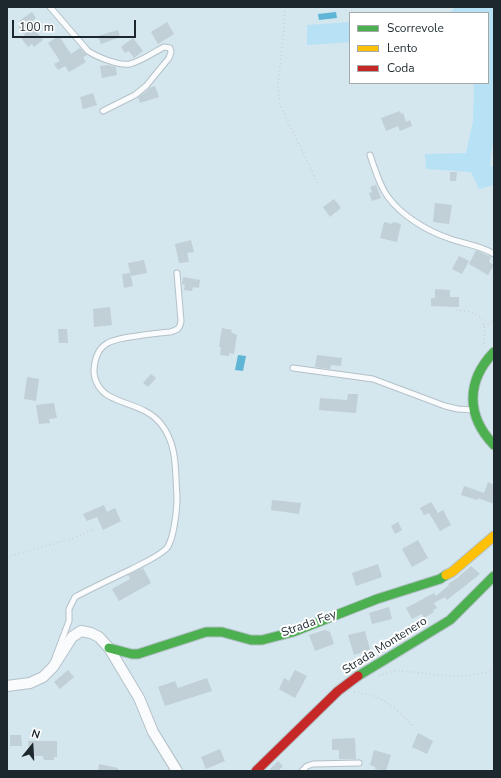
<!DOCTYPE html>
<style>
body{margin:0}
#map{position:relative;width:501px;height:778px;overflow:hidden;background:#d4e6ee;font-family:"Nunito Sans",sans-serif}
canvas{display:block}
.frame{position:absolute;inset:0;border:8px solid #1c282e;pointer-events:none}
.legend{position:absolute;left:349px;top:12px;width:140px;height:72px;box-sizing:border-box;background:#fff;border:1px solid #a4a9ab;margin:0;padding:5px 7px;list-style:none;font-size:12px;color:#1c282e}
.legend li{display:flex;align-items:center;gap:8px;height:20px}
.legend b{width:20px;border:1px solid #a4a9ab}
.north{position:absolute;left:12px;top:726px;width:40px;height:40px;-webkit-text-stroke:3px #fff;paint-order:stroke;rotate:18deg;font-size:11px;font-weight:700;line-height:16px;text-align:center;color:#1c282e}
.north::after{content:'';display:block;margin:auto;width:14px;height:18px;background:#1c282e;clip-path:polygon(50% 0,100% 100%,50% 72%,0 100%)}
.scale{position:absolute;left:12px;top:20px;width:124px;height:18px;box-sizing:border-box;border:2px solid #1c282e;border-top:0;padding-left:5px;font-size:12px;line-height:14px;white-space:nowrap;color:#1c282e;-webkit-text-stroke:3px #fff;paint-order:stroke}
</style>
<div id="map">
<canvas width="501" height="778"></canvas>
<div class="frame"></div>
<ul class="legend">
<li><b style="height:5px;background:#4caf50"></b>Scorrevole</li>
<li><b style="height:5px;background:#ffc107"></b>Lento</li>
<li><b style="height:5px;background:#c62828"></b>Coda</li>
</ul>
<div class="north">N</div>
<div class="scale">100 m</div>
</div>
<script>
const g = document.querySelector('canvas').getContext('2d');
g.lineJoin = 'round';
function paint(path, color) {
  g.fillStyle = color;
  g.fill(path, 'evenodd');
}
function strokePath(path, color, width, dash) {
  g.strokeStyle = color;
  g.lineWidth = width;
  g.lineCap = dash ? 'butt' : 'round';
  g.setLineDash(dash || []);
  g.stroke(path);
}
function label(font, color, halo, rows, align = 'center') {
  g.font = font + ' "Nunito Sans",sans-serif';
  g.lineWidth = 4;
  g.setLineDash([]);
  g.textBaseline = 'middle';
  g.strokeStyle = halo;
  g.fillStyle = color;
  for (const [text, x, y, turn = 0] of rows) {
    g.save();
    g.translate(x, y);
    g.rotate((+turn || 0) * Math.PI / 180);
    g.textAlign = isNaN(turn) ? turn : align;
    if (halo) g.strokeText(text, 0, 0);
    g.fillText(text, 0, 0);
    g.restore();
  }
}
const green = new Path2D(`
 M 455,7 L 494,7 L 494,133 L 490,166 L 494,166 L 494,185 L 479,189 L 471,172 L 426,169 L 425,154 L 466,153 L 473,121 L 474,83 L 488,83 L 488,13 L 450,13 Z
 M 350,22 L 350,42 L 307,45 L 307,25 Z`);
const water = new Path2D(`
 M 336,12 L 337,18 L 319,20 L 318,14 Z
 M 238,355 L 246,356 L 243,371 L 235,370 Z`);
const building = new Path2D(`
 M 32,12 L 36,18 L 30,23 L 43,40 L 34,47 L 32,44 L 28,47 L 21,38 L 25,35 L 18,27 L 22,25 L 19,21 Z
 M 167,22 L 174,34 L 158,44 L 151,32 Z
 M 118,30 L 120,37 L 101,44 L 98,36 Z
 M 59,36 L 71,54 L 80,48 L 87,55 L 83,57 L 86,62 L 69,72 L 65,66 L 58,70 L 54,64 L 60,61 L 48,43 Z
 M 133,38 L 143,51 L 134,58 L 129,51 L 125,53 L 121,47 Z
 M 108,65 L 116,67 L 117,75 L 102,78 L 100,66 Z
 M 155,86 L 159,97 L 140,103 L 138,97 L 147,91 L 149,88 Z
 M 93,93 L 97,105 L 83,109 L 80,97 Z
 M 400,111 L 401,114 L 403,113 L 406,122 L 410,120 L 412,126 L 400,131 L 398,126 L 386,131 L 381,118 Z
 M 450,172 L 457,172 L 456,181 L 450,181 Z
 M 376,185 L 381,198 L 372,201 L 369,193 L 372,192 L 370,187 Z
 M 334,199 L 341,208 L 330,217 L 323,207 Z
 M 435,203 L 452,205 L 449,224 L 433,222 Z
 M 384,222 L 392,224 L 393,222 L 401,224 L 397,242 L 380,238 Z
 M 191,240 L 194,252 L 187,253 L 189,262 L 179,263 L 175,244 Z
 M 476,250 L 491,257 L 489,262 L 494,265 L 488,275 L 469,264 Z
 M 459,256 L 469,261 L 462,274 L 452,269 Z
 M 144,260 L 147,273 L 131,276 L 128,263 Z
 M 130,273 L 133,286 L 124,288 L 122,274 Z
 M 183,277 L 200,280 L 199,288 L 193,287 L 192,291 L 184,290 L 185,285 L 182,284 Z
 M 435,289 L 450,290 L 450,297 L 459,297 L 459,307 L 431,306 L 431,298 L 435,298 Z
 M 110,307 L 112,325 L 94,327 L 93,309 Z
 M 222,328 L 232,330 L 231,332 L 237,335 L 234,354 L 229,353 L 229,356 L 220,355 L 221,347 L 219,347 Z
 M 58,329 L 67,329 L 68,343 L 59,343 Z
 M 317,355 L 342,358 L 341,366 L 331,365 L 330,369 L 315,367 Z
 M 151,374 L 156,378 L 148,387 L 143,383 Z
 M 27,377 L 39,379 L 36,401 L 24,399 Z
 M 348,394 L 358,394 L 356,413 L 319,410 L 320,398 L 347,400 Z
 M 54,403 L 57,418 L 49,419 L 50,423 L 39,424 L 36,405 Z
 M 488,482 L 494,485 L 494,504 L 478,498 L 477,500 L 461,495 L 464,486 L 484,493 Z
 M 272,500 L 301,503 L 299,514 L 271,510 Z
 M 431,502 L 438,513 L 443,510 L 451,525 L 440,531 L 429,513 L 424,515 L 420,508 Z
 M 104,505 L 107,512 L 115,508 L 121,521 L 103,530 L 97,517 L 87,521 L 83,514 Z
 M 398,522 L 402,530 L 395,534 L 391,526 Z
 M 418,540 L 428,558 L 412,567 L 402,549 Z
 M 378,564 L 382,577 L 356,586 L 352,573 Z
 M 471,566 L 480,574 L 447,600 L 445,597 L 434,603 L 437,608 L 433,610 L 434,612 L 424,618 L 422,614 L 412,619 L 406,608 L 434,593 L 436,596 L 449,585 L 448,584 L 457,578 Z
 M 143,568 L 151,583 L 119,601 L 112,589 L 130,579 L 128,575 Z
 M 389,607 L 392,619 L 372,624 L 369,613 Z
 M 325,630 L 330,632 L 334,644 L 315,651 L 309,635 Z
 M 365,631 L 370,650 L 354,655 L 348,635 Z
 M 68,670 L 74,677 L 60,689 L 54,682 Z
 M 295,670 L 307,676 L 295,698 L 279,689 L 284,678 L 289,681 Z
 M 207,678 L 212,691 L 165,706 L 158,687 L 175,681 L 178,688 Z
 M 418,733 L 433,741 L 427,754 L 412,747 Z
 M 10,735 L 21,735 L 22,746 L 10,746 Z
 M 355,738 L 356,759 L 339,759 L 339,750 L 332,750 L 332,739 Z
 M 28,741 L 57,741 L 57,757 L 54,757 L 54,760 L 44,760 L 43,756 L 29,756 Z
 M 220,749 L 225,761 L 206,769 L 201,757 Z
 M 374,750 L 391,755 L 386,771 L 375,769 L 375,767 L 370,765 Z
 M 278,761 L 283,766 L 278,771 L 268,771 Z
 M 99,764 L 118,768 L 118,771 L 98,771 Z`);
const path = new Path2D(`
 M 285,7 L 284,29 L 278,88 L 280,105 L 319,186
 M 456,310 C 484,312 486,320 484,347
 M 484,326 L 494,321
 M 7,557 L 74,538 L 92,530
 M 379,676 L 393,671 L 403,671 L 450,676 L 466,676 L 494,671
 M 354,692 C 384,695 394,708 415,727`);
const lane = new Path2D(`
 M 50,7 L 88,51 C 97,57 119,66 130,64 C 142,61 154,52 164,47 L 170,48 L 171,52 L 169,58 L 146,86 L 135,95 L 103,111
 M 370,155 C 375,169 379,185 388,197 C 401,215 427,231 448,238 C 463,244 480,245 494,254
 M 293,368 L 373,379 L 445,406 L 458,409 L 473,410
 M 55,658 L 69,621 L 69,609 L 75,597 C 94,587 113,578 132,569 C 143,563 156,558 166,549 C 174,541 177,508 177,497 C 175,472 178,445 161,424 C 148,407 127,406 109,396 C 100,391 94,381 94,371 C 95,342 112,339 137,336 C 148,334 159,333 170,332 C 177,330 180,329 181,321 L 177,273
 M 302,771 L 307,766 L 313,764 L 359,763`);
const street = new Path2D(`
 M 7,686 L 30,683 L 43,677 L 53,667 L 72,637 L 81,631 L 91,633 L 99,637 L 109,648 L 139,698 L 153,732 L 177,771`);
const fast = new Path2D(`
 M 494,352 C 466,381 466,416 494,445
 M 109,648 L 132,654 L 138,654 L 206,632 L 222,632 L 251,640 L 262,640 L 293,632 L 377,599 L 440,579 L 446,575
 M 358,676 L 450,620 L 494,576`);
const slow = new Path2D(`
 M 446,575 L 452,572 L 494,536`);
const jam = new Path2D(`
 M 256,771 L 338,691 L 358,676`);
const streetNames = [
 ["Strada Fey",309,624,-20],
 ["Strada Montenero",385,646,-32]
];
paint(green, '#b7e2f5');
paint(water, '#5eb5d5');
paint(building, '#c1cfd6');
strokePath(lane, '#b4c1c8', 7);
strokePath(street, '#b4c1c8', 12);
strokePath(fast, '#b4c1c8', 11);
strokePath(slow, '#b4c1c8', 11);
strokePath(jam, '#b4c1c8', 11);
strokePath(path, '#ccd1d4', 1.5, [1, 3]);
strokePath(lane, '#f9fbfc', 5);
strokePath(street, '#f9fbfc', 10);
strokePath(fast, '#4caf50', 9);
strokePath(slow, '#ffc107', 9);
strokePath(jam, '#c62828', 9);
label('12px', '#1c282e', '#fff', streetNames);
</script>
